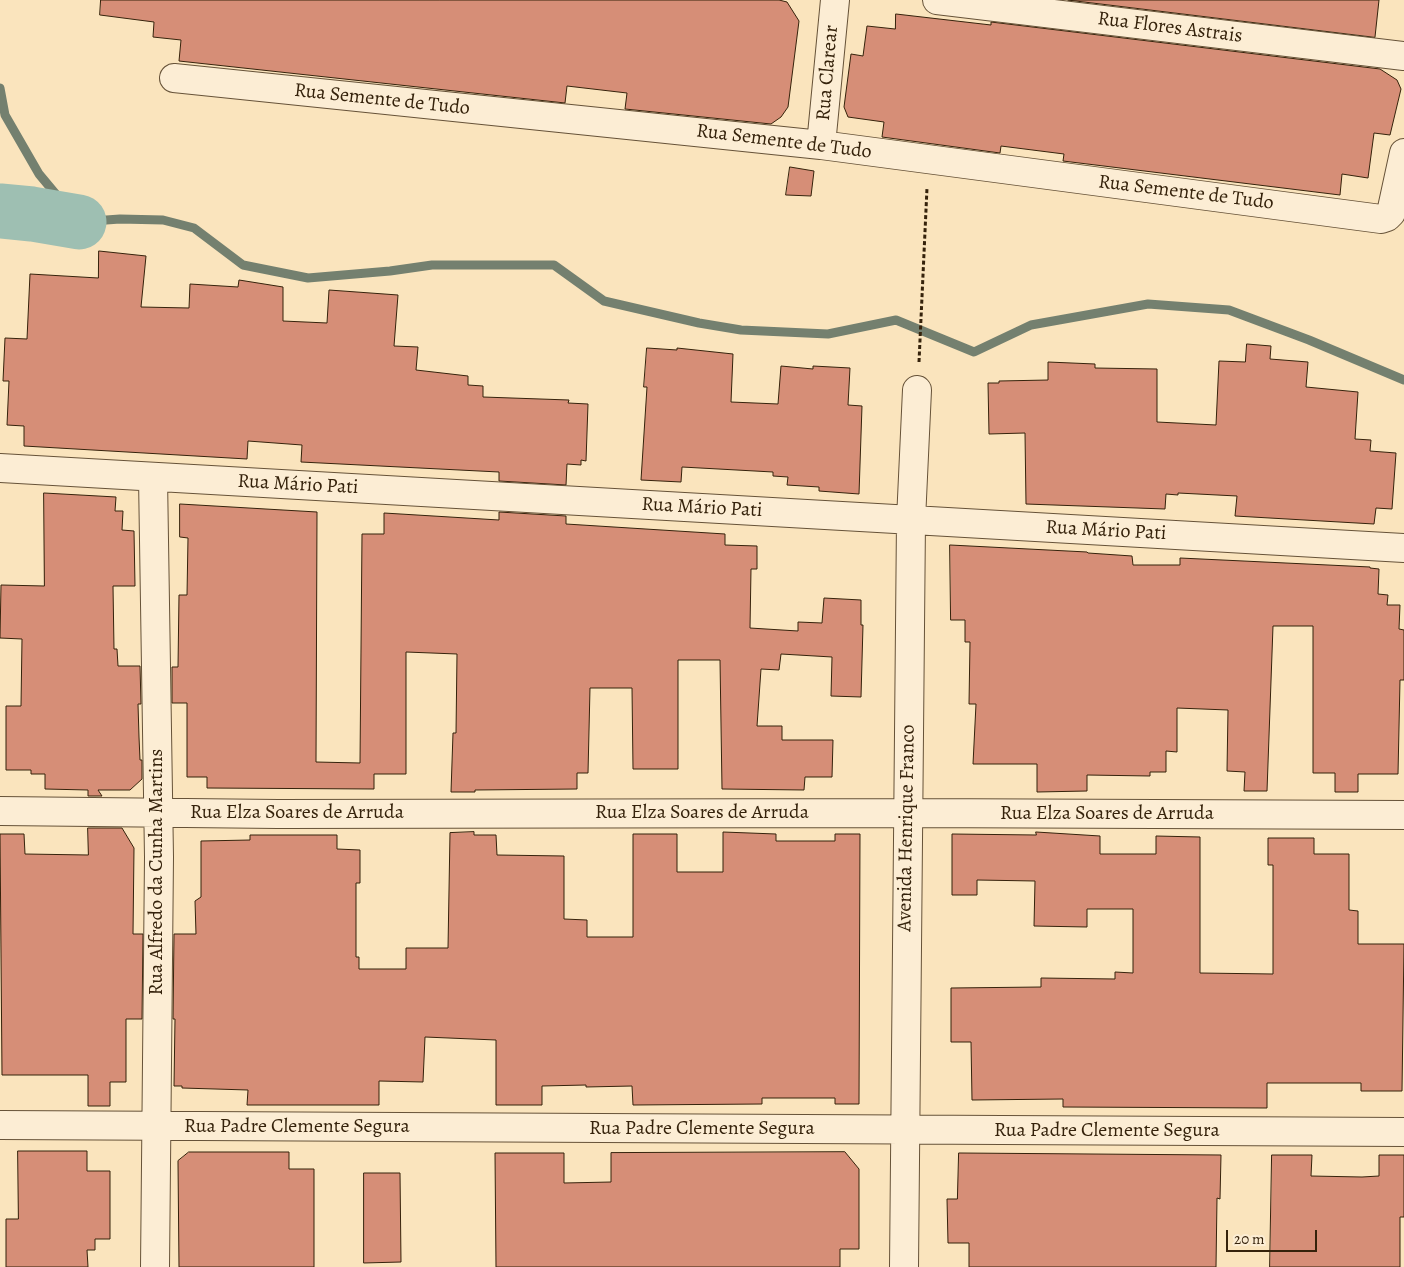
<!DOCTYPE html>
<meta charset="utf-8">
<style>
body{margin:0}
#map{position:relative;width:1404px;height:1267px;overflow:hidden;background:#fae4bd;font-family:Alegreya,serif}
canvas{display:block}
.scale{position:absolute;left:1226px;top:1230px;width:91px;height:22px;box-sizing:border-box;border:2px solid #35220b;border-top:0;padding-left:6px;font-size:15px;line-height:18px;white-space:nowrap;color:#35220b;-webkit-text-stroke:4px #fcedd4;paint-order:stroke}
</style>
<div id="map">
<canvas width="1404" height="1267"></canvas>
<div class="scale">20 m</div>
</div>
<script>
const g = document.querySelector('canvas').getContext('2d');
g.lineJoin = 'round';
function strokePath(path, color, width, dash) {
  g.strokeStyle = color;
  g.lineWidth = width;
  g.lineCap = dash ? 'butt' : 'round';
  g.setLineDash(dash || []);
  g.stroke(path);
}
function paint(path, color) {
  g.fillStyle = color;
  g.fill(path, 'evenodd');
}
function label(font, color, halo, rows, align = 'center') {
  g.font = font + ' Alegreya,serif';
  g.lineWidth = 4.5;
  g.setLineDash([]);
  g.textBaseline = 'middle';
  g.strokeStyle = halo;
  g.fillStyle = color;
  for (const [text, x, y, turn = 0] of rows) {
    g.save();
    g.translate(x, y);
    g.rotate((+turn || 0) * Math.PI / 180);
    g.textAlign = isNaN(turn) ? turn : align;
    if (halo) g.strokeText(text, 0, 0);
    g.fillText(text, 0, 0);
    g.restore();
  }
}
const stream = new Path2D(`
 M 0,88 L 5,115 L 39,174 L 79,222 L 120,219 L 163,220 L 194,228 L 243,265 L 308,278 L 390,271 L 432,265 L 554,265 L 604,301 L 699,323 L 741,330 L 828,334 L 896,320 L 974,352 L 1031,325 L 1148,304 L 1229,310 L 1309,340 L 1404,380`);
const river = new Path2D(`
 M 0,211 L 32,214 L 79,222`);
const building = new Path2D(`
 M 101,0 L 779,0 L 787,2 L 799,21 L 788,107 L 781,117 L 771,124 L 625,109 L 627,93 L 567,86 L 565,103 L 179,61 L 181,40 L 153,37 L 154,22 L 100,15 Z
 M 1068,0 L 1379,0 L 1375,37 Z
 M 896,14 L 991,25 L 991,22 L 1380,69 L 1397,80 L 1401,89 L 1390,135 L 1374,133 L 1368,178 L 1342,174 L 1340,195 L 1063,161 L 1064,154 L 1001,146 L 1000,153 L 882,137 L 884,122 L 848,117 L 844,107 L 851,54 L 863,56 L 867,26 L 895,29 Z
 M 790,167 L 814,171 L 811,196 L 786,195 Z
 M 99,251 L 146,256 L 141,307 L 189,308 L 190,284 L 238,287 L 239,280 L 283,287 L 283,321 L 327,323 L 329,290 L 398,295 L 394,346 L 418,347 L 416,370 L 468,376 L 468,385 L 483,386 L 483,397 L 569,400 L 568,403 L 588,404 L 586,461 L 581,460 L 581,465 L 567,464 L 566,485 L 499,481 L 499,472 L 301,462 L 302,445 L 248,441 L 247,459 L 24,446 L 24,426 L 7,425 L 9,381 L 3,381 L 5,338 L 27,339 L 30,274 L 98,278 Z
 M 1247,344 L 1271,346 L 1270,359 L 1308,362 L 1306,387 L 1358,392 L 1355,439 L 1371,440 L 1370,451 L 1396,453 L 1392,509 L 1376,508 L 1374,524 L 1235,516 L 1237,496 L 1178,493 L 1178,495 L 1166,494 L 1165,509 L 1026,504 L 1025,433 L 989,434 L 988,383 L 999,383 L 999,381 L 1048,380 L 1048,362 L 1095,364 L 1095,368 L 1157,369 L 1157,422 L 1216,425 L 1219,361 L 1245,362 Z
 M 647,348 L 677,350 L 677,348 L 733,354 L 731,402 L 778,404 L 781,366 L 813,369 L 813,366 L 850,368 L 848,405 L 862,406 L 859,494 L 819,491 L 819,487 L 787,485 L 788,477 L 773,476 L 773,472 L 682,467 L 681,482 L 641,480 L 647,387 L 644,387 Z
 M 44,493 L 116,497 L 115,511 L 123,511 L 122,530 L 134,531 L 135,586 L 113,586 L 114,649 L 117,649 L 118,666 L 140,666 L 141,704 L 138,704 L 139,737 L 140,760 L 142,760 L 142,779 L 130,790 L 98,790 L 102,796 L 88,796 L 88,790 L 45,789 L 45,774 L 31,774 L 31,770 L 6,770 L 6,706 L 21,706 L 22,639 L 0,638 L 1,585 L 44,586 Z
 M 180,504 L 317,512 L 316,762 L 360,763 L 362,534 L 384,534 L 384,513 L 499,520 L 499,512 L 566,516 L 566,524 L 725,534 L 725,545 L 757,546 L 757,569 L 751,569 L 750,628 L 798,631 L 798,622 L 822,623 L 824,598 L 861,600 L 861,625 L 863,625 L 861,697 L 831,696 L 832,657 L 781,654 L 779,670 L 761,669 L 757,726 L 782,726 L 782,740 L 833,740 L 832,777 L 805,777 L 804,790 L 722,789 L 720,660 L 678,660 L 678,769 L 633,769 L 632,688 L 590,688 L 588,773 L 577,773 L 577,789 L 475,790 L 475,792 L 451,792 L 453,733 L 456,733 L 457,654 L 406,652 L 406,774 L 374,774 L 374,789 L 207,788 L 207,777 L 187,777 L 187,703 L 172,703 L 172,667 L 178,667 L 179,595 L 187,595 L 188,538 L 180,537 Z
 M 950,545 L 1087,552 L 1088,553 L 1132,556 L 1133,565 L 1180,565 L 1180,558 L 1370,567 L 1370,568 L 1379,569 L 1378,594 L 1388,595 L 1387,605 L 1400,605 L 1399,629 L 1404,630 L 1404,680 L 1400,680 L 1398,774 L 1358,774 L 1358,792 L 1335,792 L 1335,773 L 1313,773 L 1313,626 L 1273,626 L 1267,791 L 1244,791 L 1245,772 L 1227,771 L 1228,710 L 1177,708 L 1177,752 L 1166,751 L 1166,772 L 1150,772 L 1150,776 L 1087,775 L 1087,791 L 1037,792 L 1037,764 L 973,764 L 976,704 L 969,704 L 970,642 L 965,642 L 965,620 L 951,620 Z
 M 88,828 L 122,828 L 134,848 L 133,934 L 143,934 L 142,1019 L 126,1019 L 126,1082 L 110,1082 L 110,1106 L 88,1106 L 88,1075 L 2,1075 L 0,834 L 24,834 L 25,854 L 88,855 Z
 M 474,832 L 474,835 L 496,835 L 497,855 L 564,856 L 564,919 L 587,920 L 587,937 L 633,937 L 633,834 L 677,834 L 677,872 L 723,872 L 723,832 L 776,834 L 776,841 L 835,841 L 835,834 L 860,834 L 859,1104 L 835,1104 L 835,1098 L 762,1098 L 762,1104 L 633,1105 L 632,1086 L 586,1087 L 586,1085 L 542,1086 L 542,1105 L 496,1105 L 496,1040 L 425,1037 L 423,1082 L 379,1081 L 379,1105 L 247,1105 L 248,1090 L 182,1088 L 182,1086 L 174,1086 L 175,1019 L 173,1019 L 174,934 L 196,934 L 195,901 L 201,897 L 201,841 L 250,840 L 250,835 L 337,835 L 337,849 L 360,850 L 360,883 L 356,883 L 356,957 L 359,957 L 359,969 L 406,969 L 406,948 L 448,948 L 450,833 Z
 M 1036,832 L 1100,836 L 1100,854 L 1156,854 L 1156,836 L 1200,837 L 1200,973 L 1273,974 L 1273,865 L 1268,865 L 1268,838 L 1314,838 L 1314,854 L 1349,854 L 1349,910 L 1358,911 L 1358,944 L 1404,944 L 1402,1091 L 1361,1091 L 1361,1083 L 1267,1083 L 1267,1108 L 1063,1107 L 1063,1099 L 972,1100 L 971,1042 L 951,1042 L 951,988 L 1041,987 L 1041,978 L 1115,979 L 1115,972 L 1133,973 L 1133,909 L 1087,909 L 1087,927 L 1034,926 L 1035,881 L 977,880 L 977,895 L 952,895 L 952,834 L 1036,835 Z
 M 18,1151 L 87,1151 L 87,1171 L 110,1171 L 110,1239 L 95,1239 L 95,1250 L 87,1250 L 88,1267 L 6,1267 L 6,1219 L 18,1219 Z
 M 189,1152 L 289,1152 L 289,1169 L 314,1169 L 314,1267 L 179,1267 L 178,1161 Z
 M 845,1152 L 859,1169 L 859,1249 L 840,1249 L 840,1267 L 496,1267 L 495,1153 L 564,1153 L 564,1183 L 611,1182 L 611,1153 Z
 M 959,1153 L 1221,1155 L 1220,1199 L 1217,1198 L 1216,1267 L 969,1267 L 969,1243 L 948,1243 L 947,1199 L 957,1199 Z
 M 1272,1155 L 1312,1155 L 1311,1176 L 1362,1177 L 1379,1176 L 1379,1155 L 1404,1155 L 1404,1217 L 1400,1217 L 1400,1267 L 1270,1267 Z
 M 364,1173 L 400,1173 L 401,1262 L 364,1263 Z`);
const path = new Path2D(`
 M 919,362 L 927,188`);
const street = new Path2D(`
 M 937,0 L 1404,56
 M 174,78 L 821,145 L 1381,219 L 1387,217 L 1391,213 L 1404,153
 M 821,145 L 835,0
 M 0,468 L 1404,548
 M 153,477 L 159,857 L 155,1267
 M 0,811 L 278,814 L 907,813 L 1404,815
 M 0,1125 L 1404,1132
 M 904,1267 L 911,520 L 917,390`);
const streetNames = [
 ["Rua Flores Astrais",1170,28,7],
 ["Rua Clarear",828,73,-85],
 ["Rua Semente de Tudo",382,100,6],
 ["Rua Semente de Tudo",784,142,7],
 ["Rua Semente de Tudo",1186,193,7],
 ["Rua Mário Pati",298,485,3],
 ["Rua Mário Pati",702,508,3],
 ["Rua Mário Pati",1106,531,3],
 ["Rua Elza Soares de Arruda",297,813],
 ["Rua Elza Soares de Arruda",702,813],
 ["Rua Elza Soares de Arruda",1107,814],
 ["Avenida Henrique Franco",907,828,-89],
 ["Rua Alfredo da Cunha Martins",157,872,-90],
 ["Rua Padre Clemente Segura",297,1127],
 ["Rua Padre Clemente Segura",702,1129],
 ["Rua Padre Clemente Segura",1107,1131]
];
strokePath(stream, '#74806f', 9);
strokePath(river, '#9ebfb2', 55);
paint(building, '#d68e77');
strokePath(building, '#35220b', 1);
strokePath(street, '#665238', 30);
strokePath(path, '#35220b', 3, [4, 2.5]);
strokePath(street, '#fcedd4', 28);
label('20px', '#35220b', '#fcedd4', streetNames);
</script>
